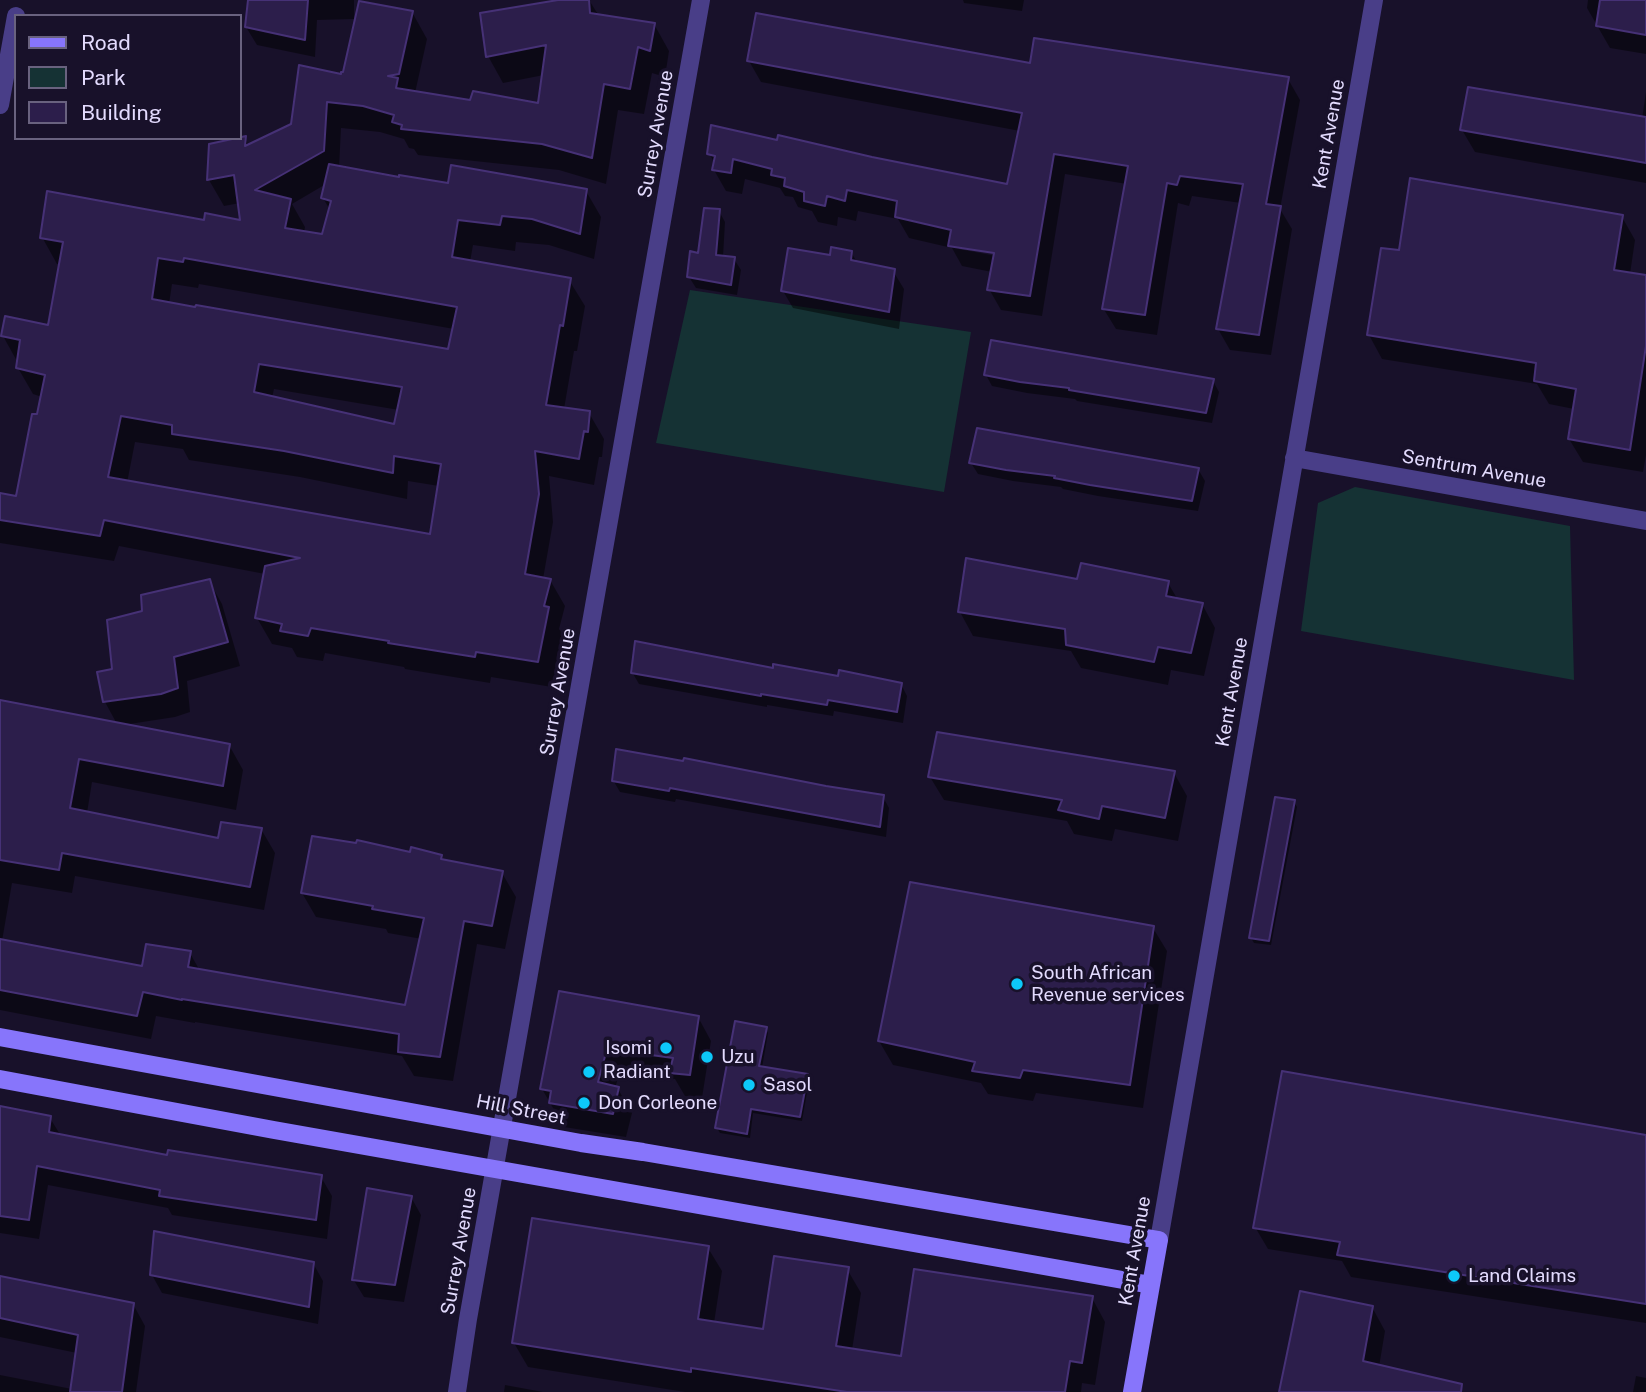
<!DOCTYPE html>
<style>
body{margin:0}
#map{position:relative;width:1646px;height:1392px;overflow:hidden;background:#18112a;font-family:"Public Sans",sans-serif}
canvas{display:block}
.legend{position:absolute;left:14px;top:14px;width:228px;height:126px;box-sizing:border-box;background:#18112a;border:2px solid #69627f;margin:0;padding:9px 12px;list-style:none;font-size:21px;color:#e3dbfe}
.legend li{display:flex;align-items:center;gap:14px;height:35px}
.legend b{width:35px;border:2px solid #69627f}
</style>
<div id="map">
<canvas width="1646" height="1392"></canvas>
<ul class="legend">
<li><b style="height:9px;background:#8775fb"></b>Road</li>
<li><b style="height:19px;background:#153234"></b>Park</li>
<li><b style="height:19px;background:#2c1e4b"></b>Building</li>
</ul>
</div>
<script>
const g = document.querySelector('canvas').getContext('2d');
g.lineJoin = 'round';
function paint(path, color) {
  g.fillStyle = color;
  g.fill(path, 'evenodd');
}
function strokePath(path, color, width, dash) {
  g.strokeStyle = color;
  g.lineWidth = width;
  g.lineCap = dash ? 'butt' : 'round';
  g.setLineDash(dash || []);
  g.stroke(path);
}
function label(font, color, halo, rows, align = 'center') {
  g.font = font + ' "Public Sans",sans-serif';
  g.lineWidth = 7;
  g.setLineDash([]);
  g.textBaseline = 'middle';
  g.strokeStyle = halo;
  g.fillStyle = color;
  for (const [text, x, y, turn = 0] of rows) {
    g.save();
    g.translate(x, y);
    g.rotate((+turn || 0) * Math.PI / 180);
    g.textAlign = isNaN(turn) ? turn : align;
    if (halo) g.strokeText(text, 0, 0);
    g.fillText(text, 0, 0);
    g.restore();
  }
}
const green = new Path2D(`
 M 690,290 L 971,332 L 944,492 L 656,443 Z
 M 1355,487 L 1570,526 L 1574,680 L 1301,631 L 1318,503 Z`);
const shadow = new Path2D(`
 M 249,0 L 354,0 L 354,19 L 317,20 L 315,57 L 257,45 L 246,27 Z
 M 569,0 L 589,0 L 599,16 L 654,24 L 669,51 L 665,77 L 652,73 L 644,114 L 618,110 L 606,184 L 559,170 L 418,155 L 414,149 L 409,148 L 404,139 L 380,132 L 341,128 L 339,168 L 449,185 L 586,191 L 601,217 L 594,259 L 549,245 L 516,242 L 515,251 L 473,245 L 470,262 L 569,280 L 585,306 L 577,351 L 574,351 L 564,409 L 589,413 L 604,439 L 602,457 L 599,457 L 594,485 L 549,476 L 553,522 L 543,579 L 550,580 L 565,606 L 559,629 L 563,635 L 552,687 L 491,677 L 490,683 L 405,669 L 404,667 L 325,653 L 323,661 L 297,657 L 292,648 L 272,644 L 257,618 L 265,574 L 119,546 L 114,561 L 0,543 L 0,495 L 17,498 L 42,397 L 33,394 L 18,368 L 18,363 L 3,336 L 50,327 L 61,264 L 57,264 L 42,237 L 206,223 L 242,222 L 240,203 L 224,206 L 209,180 L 211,145 L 245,138 L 249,146 L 292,125 L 342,76 L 412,12 L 427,39 L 415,93 L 472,102 L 539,105 L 544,75 L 503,83 L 488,56 ZM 326,184 L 323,198 L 330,210 L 323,236 L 304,233 L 305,227 L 292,204 ZM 172,284 L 198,288 L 199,284 L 454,329 L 449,351 L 169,304 ZM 274,389 L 399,410 L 395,426 L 272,398 ZM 135,442 L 183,449 L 189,460 L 300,477 L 407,499 L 408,481 L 439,486 L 431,536 L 127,483 Z
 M 963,0 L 1024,0 L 1022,11 L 964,3 Z
 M 1588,0 L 1646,0 L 1646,54 L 1610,48 L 1587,8 Z
 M 749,61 L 1031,65 L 1288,79 L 1300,100 L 1280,209 L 1292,229 L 1271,355 L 1230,350 L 1218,329 L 1241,203 L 1192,196 L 1189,206 L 1178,203 L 1157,335 L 1116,329 L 1103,308 L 1127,184 L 1065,174 L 1042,316 L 1001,310 L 989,289 L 992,272 L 962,266 L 952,248 L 909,238 L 898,219 L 858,211 L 856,221 L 838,217 L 837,226 L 818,222 L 812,211 L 798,207 L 793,197 L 785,196 L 780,188 L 745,179 L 742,194 L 726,191 L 714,170 L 715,164 L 709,153 L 778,142 L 1008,186 L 1020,131 L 761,82 ZM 959,246 L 1003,253 L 1002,257 L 959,249 Z
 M 1646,92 L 1646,183 L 1475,152 L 1462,130 L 1642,119 Z
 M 719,211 L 725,222 L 723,257 L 734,259 L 741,270 L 737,295 L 696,288 L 689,277 Z
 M 1622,217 L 1635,240 L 1630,274 L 1646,277 L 1646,455 L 1643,472 L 1583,462 L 1569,439 L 1574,409 L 1549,404 L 1537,384 L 1382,359 L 1369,335 L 1401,252 Z
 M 851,252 L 858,264 L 893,271 L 904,289 L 899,329 L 793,308 L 783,291 L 831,257 Z
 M 986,375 L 1213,381 L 1219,392 L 1212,423 L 1077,401 L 1075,399 L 1027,393 L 992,386 Z
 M 971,463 L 1198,469 L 1205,481 L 1198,511 L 1098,496 L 1063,489 L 1061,487 L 1013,481 L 978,474 Z
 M 209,581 L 222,604 L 240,666 L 187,681 L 190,712 L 175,717 L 123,725 L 229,745 L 243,770 L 236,810 L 92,782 L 87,813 L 219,840 L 261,829 L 275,853 L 264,910 L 75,876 L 72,893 L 12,883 L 2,941 L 144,968 L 190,953 L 200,971 L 406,1007 L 422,939 L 388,933 L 386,929 L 316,917 L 302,893 L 411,854 L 441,856 L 444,861 L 502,873 L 516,897 L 505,949 L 477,944 L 453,1081 L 414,1076 L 402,1056 L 195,1022 L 195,1023 L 156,1016 L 151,1039 L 0,1010 L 0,1012 L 0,702 L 117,724 L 105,702 L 99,674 L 114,670 L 144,613 Z
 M 1168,583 L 1178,600 L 1202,604 L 1215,628 L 1204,676 L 1171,670 L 1168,685 L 1081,668 L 1071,651 L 973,636 L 960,612 Z
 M 774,670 L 901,684 L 907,696 L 903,723 L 834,711 L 833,716 L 767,705 L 767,707 L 639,684 L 632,672 Z
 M 1174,773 L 1187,796 L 1178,841 L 1115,829 L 1112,841 L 1074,834 L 1067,821 L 944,800 L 930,777 Z
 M 613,780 L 883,797 L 889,808 L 886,837 L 676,799 L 675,802 L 620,792 Z
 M 1294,802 L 1297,807 L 1271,945 L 1254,943 L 1251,938 Z
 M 1153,928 L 1167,951 L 1143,1108 L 1036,1093 L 1033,1101 L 988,1094 L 981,1083 L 893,1065 L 879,1041 Z
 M 561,993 L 698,1017 L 711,1041 L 702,1098 L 685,1096 L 675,1079 L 620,1072 L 615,1088 L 618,1089 L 632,1113 L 626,1137 L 564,1127 L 542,1089 Z
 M 765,1028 L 768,1033 L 762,1068 L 806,1076 L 809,1081 L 802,1121 L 753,1113 L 750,1138 L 720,1133 L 717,1128 Z
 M 0,1108 L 50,1118 L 61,1136 L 168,1157 L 321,1177 L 332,1196 L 327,1239 L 172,1215 L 168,1208 L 48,1185 L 39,1239 L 0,1233 Z
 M 1646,1137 L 1646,1323 L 1351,1277 L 1342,1261 L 1268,1249 L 1255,1227 Z
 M 411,1197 L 421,1215 L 404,1302 L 364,1297 L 353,1279 Z
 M 708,1248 L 722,1271 L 714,1323 L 764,1331 L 847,1269 L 861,1293 L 852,1350 L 902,1358 L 1092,1298 L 1105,1322 L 1095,1385 L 1082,1383 L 1081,1392 L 685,1392 L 528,1367 L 514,1343 Z
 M 313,1263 L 323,1281 L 318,1324 L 162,1293 L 152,1275 Z
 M 0,1278 L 133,1304 L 145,1326 L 136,1392 L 0,1392 L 0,1375 L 72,1389 L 77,1353 L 0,1337 Z
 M 1372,1307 L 1385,1331 L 1379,1367 L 1451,1392 L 1281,1392 Z
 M 1636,1376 L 1646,1378 L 1646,1392 L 1633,1392 Z
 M 505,1385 L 543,1392 L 504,1392 Z`);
const building = new Path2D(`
 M 248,0 L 308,0 L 305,40 L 245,27 Z
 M 558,0 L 589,0 L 590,13 L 655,23 L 650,51 L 638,47 L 630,89 L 604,84 L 592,158 L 542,144 L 401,129 L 402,125 L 392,122 L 394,115 L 363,106 L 327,102 L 324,151 L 255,190 L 291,199 L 285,228 L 322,234 L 331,201 L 321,198 L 329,164 L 399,177 L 399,175 L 448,183 L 451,165 L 587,189 L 580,234 L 532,219 L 502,216 L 500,225 L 458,220 L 452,257 L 571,278 L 563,326 L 560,325 L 546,405 L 590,411 L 588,432 L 584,431 L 579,459 L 535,451 L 539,494 L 525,574 L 551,579 L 544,606 L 549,607 L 538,662 L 476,652 L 475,657 L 388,643 L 389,641 L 311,628 L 308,636 L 280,631 L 282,624 L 255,618 L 265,566 L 300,558 L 104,520 L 100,536 L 0,520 L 0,493 L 16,496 L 32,414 L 37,414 L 45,375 L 16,368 L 20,340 L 1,336 L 5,316 L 48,325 L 63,242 L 40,238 L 47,191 L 204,220 L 205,213 L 240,220 L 234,175 L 207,180 L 209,144 L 246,136 L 245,146 L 291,124 L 299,65 L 341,74 L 341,72 L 343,72 L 359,1 L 413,11 L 399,74 L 388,76 L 398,78 L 396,88 L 470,100 L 473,91 L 538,103 L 546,45 L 486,57 L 480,13 ZM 158,258 L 183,262 L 184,258 L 457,307 L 448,349 L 196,305 L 195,307 L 152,299 ZM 259,364 L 402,387 L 394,424 L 254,392 ZM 121,416 L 172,425 L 172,434 L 284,451 L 393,473 L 394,456 L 441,464 L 430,534 L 108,477 Z
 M 1600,0 L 1646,0 L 1646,35 L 1596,26 Z
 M 756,13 L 1030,63 L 1034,38 L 1289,77 L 1266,204 L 1281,206 L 1259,335 L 1216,329 L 1243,184 L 1180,176 L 1177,185 L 1167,183 L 1145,315 L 1102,309 L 1128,166 L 1054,154 L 1030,296 L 987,290 L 994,253 L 948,246 L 951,230 L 895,217 L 897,201 L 847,190 L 845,201 L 827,196 L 825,206 L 804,201 L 804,192 L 784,186 L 785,178 L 771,175 L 772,169 L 733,159 L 731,173 L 712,170 L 715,156 L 707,154 L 711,125 L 777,140 L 778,135 L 872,157 L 1007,184 L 1022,113 L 747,61 Z
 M 1468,87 L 1646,117 L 1646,163 L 1460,130 Z
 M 1410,178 L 1623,215 L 1614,270 L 1646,275 L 1646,346 L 1630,450 L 1568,439 L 1576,389 L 1534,381 L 1536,363 L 1367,335 L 1381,248 L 1399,250 Z
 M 704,208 L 720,209 L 716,255 L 735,257 L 731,285 L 687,277 L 690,251 L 698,253 Z
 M 831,247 L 852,251 L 851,260 L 895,269 L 889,312 L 781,291 L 788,248 L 830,255 Z
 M 991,340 L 1214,379 L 1206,413 L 1069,390 L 1069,388 L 1020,382 L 984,375 Z
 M 977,428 L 1199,468 L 1192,501 L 1090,485 L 1054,478 L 1055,476 L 1006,470 L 969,463 Z
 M 966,558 L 1077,579 L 1081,563 L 1169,581 L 1166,596 L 1203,603 L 1191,653 L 1158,647 L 1154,662 L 1066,645 L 1065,629 L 958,612 Z
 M 210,579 L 228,642 L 174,657 L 178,688 L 161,694 L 103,702 L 97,672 L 112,669 L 107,620 L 142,611 L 141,595 Z
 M 635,641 L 773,668 L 773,664 L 838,676 L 839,670 L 902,683 L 897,712 L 828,700 L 827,705 L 761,694 L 761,696 L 631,673 Z
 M 0,700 L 230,744 L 223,786 L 79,759 L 70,808 L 218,838 L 221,822 L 262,828 L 250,887 L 62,853 L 59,870 L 0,860 Z
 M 937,732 L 1175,771 L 1165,818 L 1102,806 L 1099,819 L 1058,810 L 1062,800 L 928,777 Z
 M 616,749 L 683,761 L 684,758 L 826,786 L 884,795 L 880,827 L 670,788 L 669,791 L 612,781 Z
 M 1275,797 L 1295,800 L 1269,941 L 1249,938 Z
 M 312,836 L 356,843 L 357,840 L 410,852 L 411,847 L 442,855 L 441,859 L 503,871 L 492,926 L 464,921 L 440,1057 L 398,1052 L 399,1034 L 182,999 L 182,1000 L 143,992 L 137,1016 L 0,990 L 0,939 L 142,966 L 146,944 L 191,951 L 188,967 L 405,1005 L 424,918 L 372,909 L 373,906 L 301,893 Z
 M 910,882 L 1154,926 L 1130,1085 L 1023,1070 L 1020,1078 L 972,1071 L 975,1062 L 878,1041 Z
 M 559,991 L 699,1016 L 690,1075 L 669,1073 L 673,1058 L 607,1049 L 598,1082 L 619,1087 L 613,1114 L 549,1103 L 551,1091 L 540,1089 Z
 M 735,1021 L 767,1027 L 759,1066 L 808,1074 L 800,1117 L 751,1109 L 747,1134 L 715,1128 Z
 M 1282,1071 L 1646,1135 L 1646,1304 L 1337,1255 L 1340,1242 L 1253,1228 Z
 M 0,1106 L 51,1116 L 49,1132 L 167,1155 L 168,1150 L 322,1175 L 316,1220 L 159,1196 L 160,1190 L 37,1166 L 29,1220 L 0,1216 Z
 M 367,1188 L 412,1196 L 395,1285 L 352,1280 Z
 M 532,1218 L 709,1246 L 698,1319 L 763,1329 L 774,1256 L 849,1267 L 836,1346 L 901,1356 L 914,1269 L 1093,1296 L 1082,1363 L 1070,1361 L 1065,1392 L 847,1392 L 691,1368 L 691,1372 L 512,1343 Z
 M 154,1231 L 314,1262 L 309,1307 L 150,1275 Z
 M 0,1276 L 134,1303 L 122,1392 L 70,1392 L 78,1335 L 0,1318 Z
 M 1300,1291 L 1373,1306 L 1363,1361 L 1462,1384 L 1461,1392 L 1279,1392 Z`);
const minor = new Path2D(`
 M 1294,458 L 1646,521
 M 1159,1240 L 1374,0
 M 457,1392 L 468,1319 L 701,0`);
const tertiary = new Path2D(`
 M 0,105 L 16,16`);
const secondary = new Path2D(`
 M 0,1037 L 581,1143 L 643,1152 L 1159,1240 L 1132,1392
 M 0,1079 L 274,1130 L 1151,1285`);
const markers = [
 [1017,984,7,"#0dc8f9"],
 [666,1048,7,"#0dc8f9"],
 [707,1057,7,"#0dc8f9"],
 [589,1072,7,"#0dc8f9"],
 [749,1085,7,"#0dc8f9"],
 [584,1103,7,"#0dc8f9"],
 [1454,1276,7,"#0dc8f9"]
];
const streetNames = [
 ["Surrey Avenue",656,134,-80],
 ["Kent Avenue",1329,134,-80],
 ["Sentrum Avenue",1474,469,10],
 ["Surrey Avenue",558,692,-80],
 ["Kent Avenue",1232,692,-80],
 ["Hill Street",521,1110,11],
 ["Surrey Avenue",459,1251,-80],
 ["Kent Avenue",1135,1251,-80]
];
const poiNames = [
 ["South African",1031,973],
 ["Revenue services",1031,995],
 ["Isomi",652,1048,"right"],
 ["Uzu",721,1057],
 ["Radiant",603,1072],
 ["Sasol",763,1085],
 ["Don Corleone",598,1103],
 ["Land Claims",1468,1276]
];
paint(green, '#153234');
paint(shadow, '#0007');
paint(building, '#2c1e4b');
strokePath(building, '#463176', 2);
strokePath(minor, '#493e88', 18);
strokePath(tertiary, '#493e88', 18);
strokePath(secondary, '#8775fb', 18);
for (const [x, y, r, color] of markers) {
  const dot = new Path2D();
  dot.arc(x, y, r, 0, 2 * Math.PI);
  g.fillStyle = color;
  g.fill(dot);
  strokePath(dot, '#18112a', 2.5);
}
label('19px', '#e3dbfe', '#18112a', streetNames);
label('19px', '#e3dbfe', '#18112a', poiNames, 'left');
</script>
